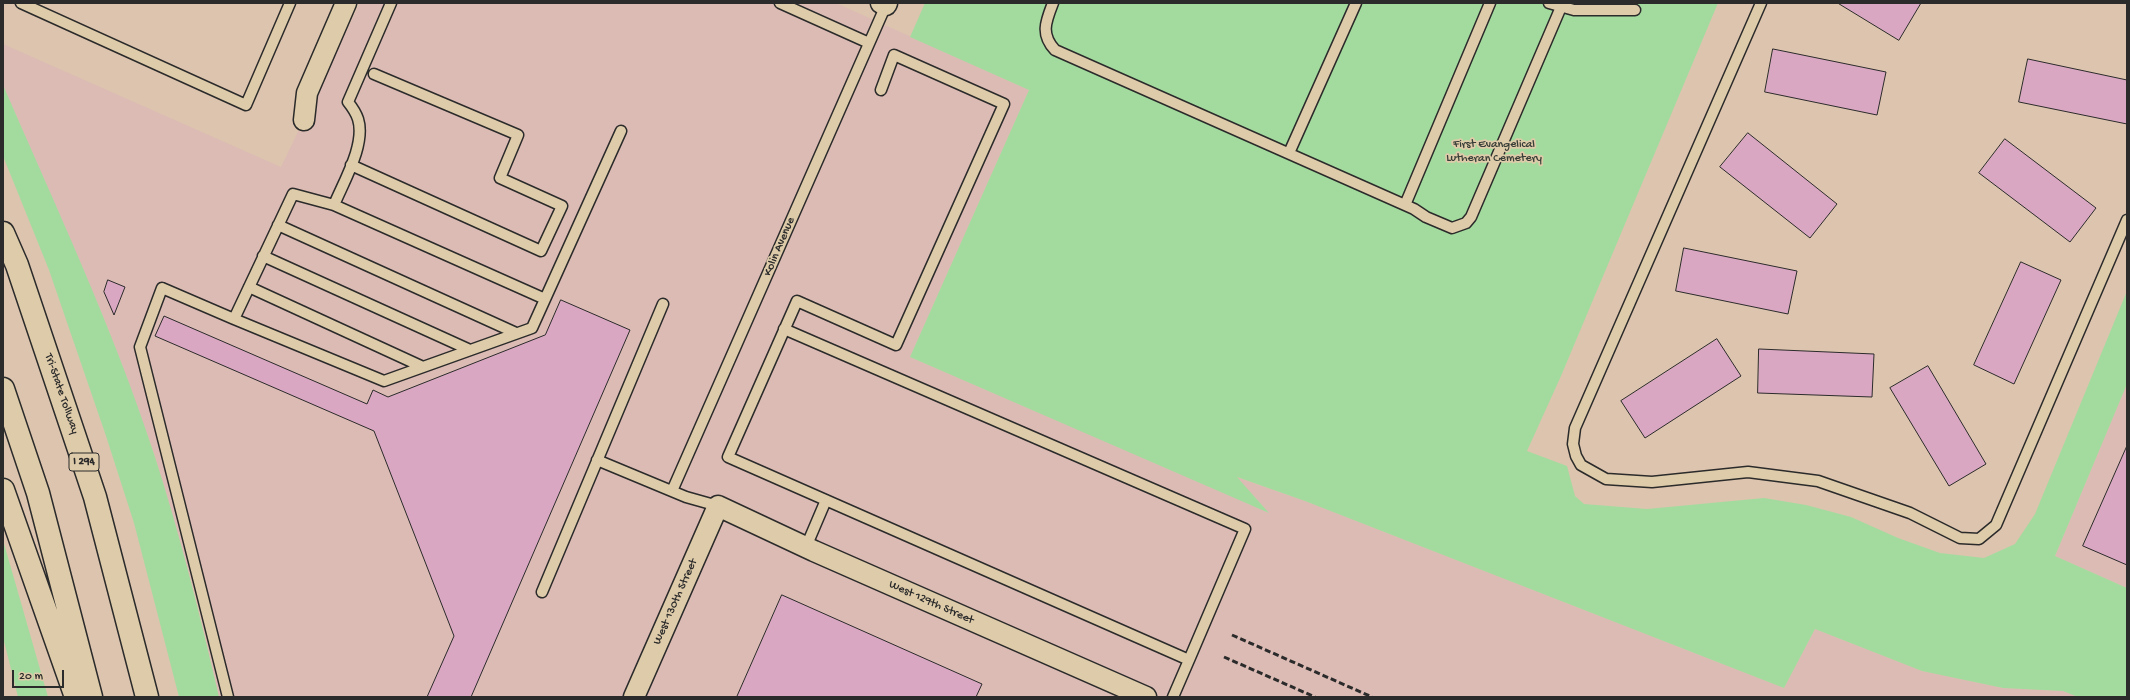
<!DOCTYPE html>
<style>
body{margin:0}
#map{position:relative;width:2130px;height:700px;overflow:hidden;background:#ddc4ae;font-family:"Gochi Hand",sans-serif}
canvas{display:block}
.frame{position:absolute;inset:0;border:4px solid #2b2b2b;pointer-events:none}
.scale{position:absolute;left:12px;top:670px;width:52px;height:18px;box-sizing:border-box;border:2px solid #2b2b2b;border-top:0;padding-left:5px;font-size:12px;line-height:14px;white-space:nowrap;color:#2b2b2b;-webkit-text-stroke:3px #decba9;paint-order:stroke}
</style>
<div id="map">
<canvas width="2130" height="700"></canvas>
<div class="frame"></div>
<div class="scale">20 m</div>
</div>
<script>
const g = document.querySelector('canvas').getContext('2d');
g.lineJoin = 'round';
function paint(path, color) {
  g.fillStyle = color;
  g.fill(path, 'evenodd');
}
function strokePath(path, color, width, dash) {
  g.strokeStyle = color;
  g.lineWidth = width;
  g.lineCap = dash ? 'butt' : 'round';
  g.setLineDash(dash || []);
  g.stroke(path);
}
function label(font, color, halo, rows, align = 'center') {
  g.font = font + ' "Gochi Hand",sans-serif';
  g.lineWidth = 3.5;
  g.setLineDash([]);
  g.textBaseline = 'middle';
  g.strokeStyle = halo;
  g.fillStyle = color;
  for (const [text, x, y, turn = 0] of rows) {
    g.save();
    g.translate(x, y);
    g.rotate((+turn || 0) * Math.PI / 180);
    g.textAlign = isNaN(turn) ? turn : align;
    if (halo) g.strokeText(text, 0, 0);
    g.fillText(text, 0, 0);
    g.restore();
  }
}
const built = new Path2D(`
 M 360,3 L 836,3 L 1029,90 L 910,357 L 1268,512 L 1236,477 L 1305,501 L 1784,688 L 1815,629 L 1922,671 L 2003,688 L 2063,691 L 2078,697 L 219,697 L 197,601 L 154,453 L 108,328 L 3,85 L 3,44 L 281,167 Z
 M 2127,384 L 2127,588 L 2055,556 Z`);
const green = new Path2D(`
 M 925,3 L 1718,3 L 1561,376 L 1527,451 L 1567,466 L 1575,496 L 1584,504 L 1647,509 L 1764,498 L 1806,505 L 1851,517 L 1898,538 L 1940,553 L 1984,558 L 2015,544 L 2035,514 L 2127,291 L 2127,384 L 2055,556 L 2127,588 L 2127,697 L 2078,697 L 2063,691 L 2003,688 L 1922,671 L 1815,629 L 1784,688 L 1305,501 L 1237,477 L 1269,513 L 910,357 L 1029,90 L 910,37 Z
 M 3,85 C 56,207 113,328 154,454 C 180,534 200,615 219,697 L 179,697 L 134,523 L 106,436 L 49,270 L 3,156 Z
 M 3,540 L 48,697 L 18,697 L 3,637 Z`);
const building = new Path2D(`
 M 1838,3 L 1921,3 L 1899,40 Z
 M 1773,49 L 1886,72 L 1877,115 L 1765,92 Z
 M 2028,59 L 2127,80 L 2127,124 L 2019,102 Z
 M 1748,133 L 1837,204 L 1810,238 L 1720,167 Z
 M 2005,139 L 2096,208 L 2070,242 L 1979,173 Z
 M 1684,248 L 1797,271 L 1788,314 L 1676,291 Z
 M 2021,262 L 2061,280 L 2014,384 L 1974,365 Z
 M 108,280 L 125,287 L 114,315 L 104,292 Z
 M 561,300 L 630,330 L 471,697 L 427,697 L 454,636 L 374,431 L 155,336 L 164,316 L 367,404 L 373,390 L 388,397 L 545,335 Z
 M 1717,339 L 1741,376 L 1645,438 L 1621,401 Z
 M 1759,349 L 1874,354 L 1872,397 L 1758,393 Z
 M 1928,366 L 1986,464 L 1949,486 L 1890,388 Z
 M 2127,446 L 2127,565 L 2083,546 Z
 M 782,595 L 982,684 L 976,697 L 737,697 Z`);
const lane = new Path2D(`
 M 21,3 L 246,105 L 290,3
 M 391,3 L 348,102 C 352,107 356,113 358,119 C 366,144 344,181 334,205 L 293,194 L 234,319 L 384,381 L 532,328 L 621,131
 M 780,3 L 869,43
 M 1053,3 C 1046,21 1040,34 1055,50 L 1414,209 L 1426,217 L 1452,228 L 1466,223 L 1471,217 L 1561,7
 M 1549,3 L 1574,10 L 1635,10
 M 1761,3 L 1575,428 L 1573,444 L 1576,456 L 1581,465 L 1606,479 L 1652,482 L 1748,472 L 1818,481 L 1910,513 L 1960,538 L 1979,539 L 1996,525 L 2002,511 L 2127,220
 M 1289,153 L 1356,3
 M 351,165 L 541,251 L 562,206 L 500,178 L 518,135 L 374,74
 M 334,205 L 545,299
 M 1405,205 L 1490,3
 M 278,225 L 516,333
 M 263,256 L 470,350
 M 249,287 L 423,367
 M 784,329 L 1245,529 L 1189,660 L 728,457 L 797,301 L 896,345 L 1004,104 L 894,55 L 881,90
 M 597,460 L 686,497 L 718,506
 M 672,491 L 886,5
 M 806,547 L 826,500
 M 542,592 L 663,304
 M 228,697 L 140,347 L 162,288 L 234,319
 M 1173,697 L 1189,660`);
const street = new Path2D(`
 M 881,3 L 886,5 L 887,3
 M 304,120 L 307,93 L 346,3
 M 634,697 L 718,506 L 814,551 L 1146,697`);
const highway = new Path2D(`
 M 3,233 L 17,265 L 95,497 L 147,697
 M 3,389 L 38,493 L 91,697
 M 3,490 L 76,697`);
const rail = new Path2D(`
 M 1232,635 L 1372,697
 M 1224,657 L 1315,697`);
const shields = [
 [84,462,30]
];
const shieldNames = [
 ["I 294",84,462]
];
const parkNames = [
 ["First Evangelical",1494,145],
 ["Lutheran Cemetery",1494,159]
];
const streetNames = [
 ["Kolin Avenue",780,247,-67],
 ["Tri-State Tollway",61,394,71],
 ["West 130th Street",676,602,-66],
 ["West 129th Street",931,603,24]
];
paint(built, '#dcbbb4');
paint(green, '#a3db9f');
paint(building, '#daa7c2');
strokePath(building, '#2b2b2b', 1);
strokePath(lane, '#2b2b2b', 13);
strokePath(street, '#2b2b2b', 23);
strokePath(highway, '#2b2b2b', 25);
strokePath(lane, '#decba9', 10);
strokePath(street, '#decba9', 20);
strokePath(highway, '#decba9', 22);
strokePath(rail, '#2b2b2b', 3, [6, 3]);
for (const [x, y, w] of shields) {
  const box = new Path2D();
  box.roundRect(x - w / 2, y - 9, w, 18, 3);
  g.fillStyle = '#decba9';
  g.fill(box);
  strokePath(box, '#2b2b2b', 1);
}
label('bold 11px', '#2b2b2b', null, shieldNames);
label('12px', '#373d37', '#decba9', parkNames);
label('12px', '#2b2b2b', '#decba9', streetNames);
</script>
